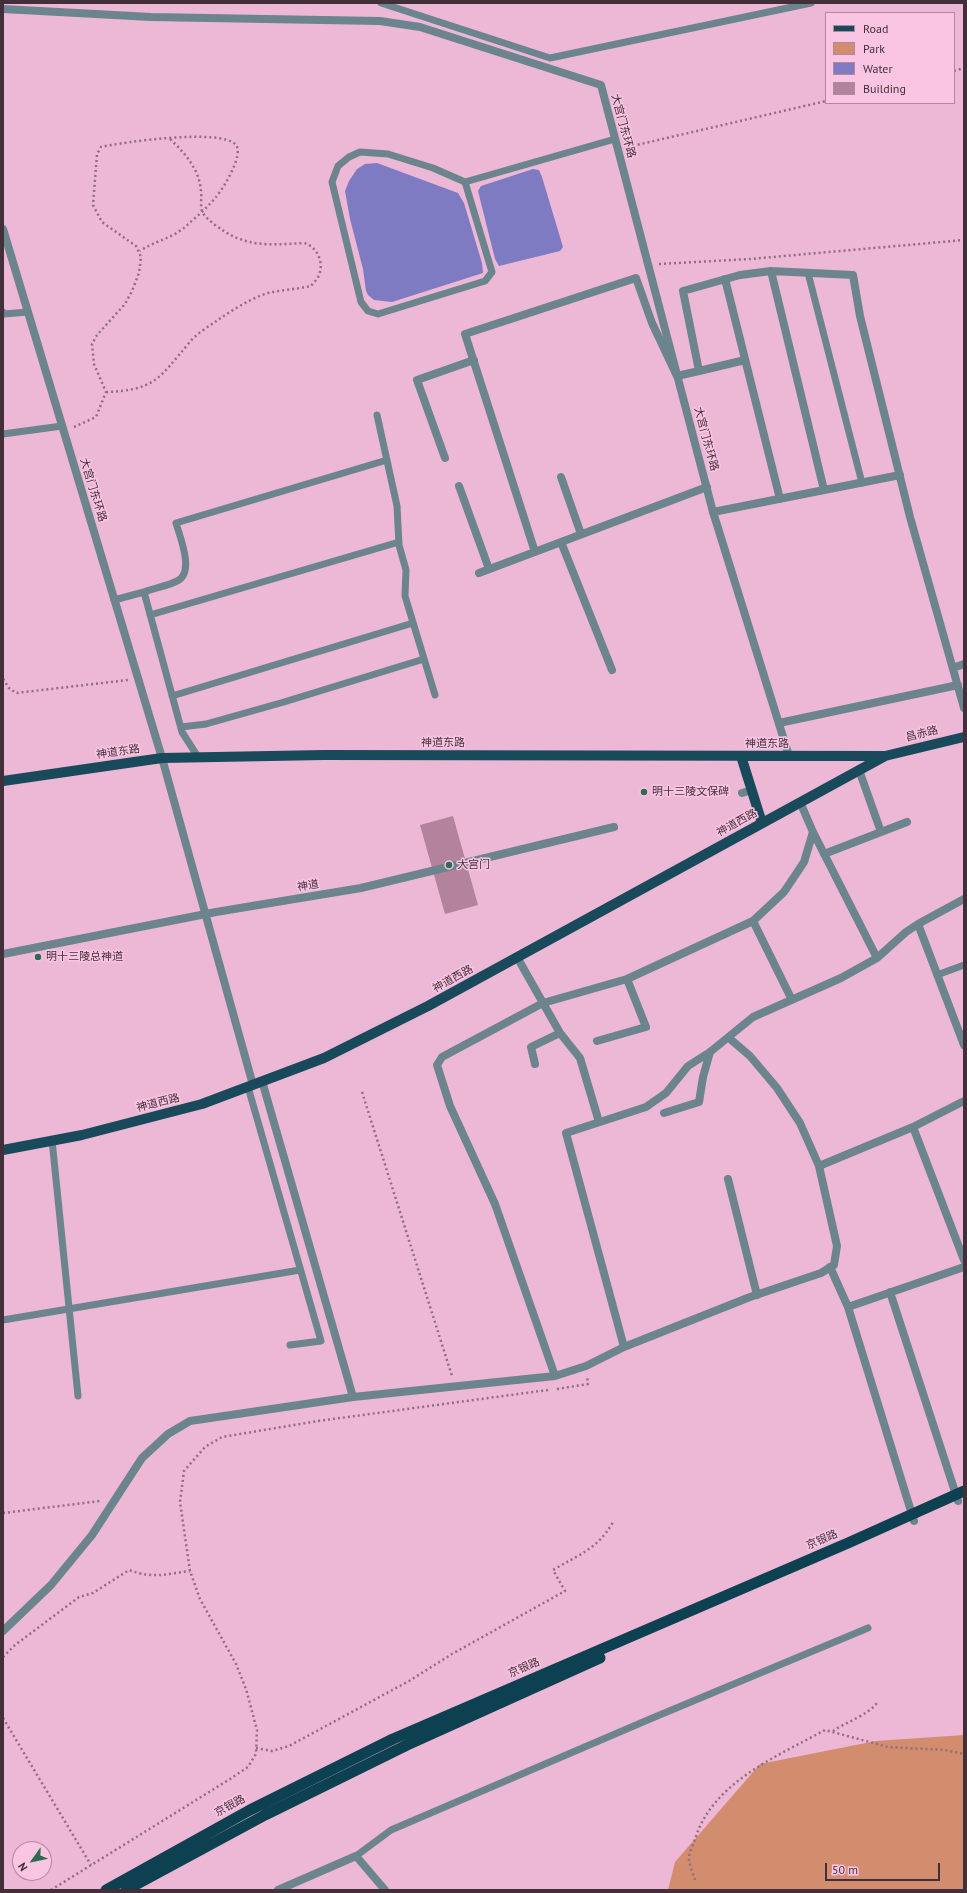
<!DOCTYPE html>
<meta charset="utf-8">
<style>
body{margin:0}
#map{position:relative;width:967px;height:1893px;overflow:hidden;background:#ecb8d5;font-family:"PT Sans",sans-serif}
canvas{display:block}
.frame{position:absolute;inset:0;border:4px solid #432f3a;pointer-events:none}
.legend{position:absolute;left:825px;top:12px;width:130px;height:92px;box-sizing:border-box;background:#fac5e2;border:1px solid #b1899f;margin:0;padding:5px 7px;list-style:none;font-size:12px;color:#432f3a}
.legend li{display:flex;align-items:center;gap:8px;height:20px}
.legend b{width:20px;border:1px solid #b1899f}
.north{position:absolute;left:12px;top:1841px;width:40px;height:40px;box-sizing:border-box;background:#fac5e2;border:1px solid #b1899f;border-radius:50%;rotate:237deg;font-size:11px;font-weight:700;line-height:16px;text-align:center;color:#432f3a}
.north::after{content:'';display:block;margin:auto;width:14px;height:18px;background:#306a52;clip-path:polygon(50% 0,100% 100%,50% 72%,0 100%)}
.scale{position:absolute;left:825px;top:1863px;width:115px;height:18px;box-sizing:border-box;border:2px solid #432f3a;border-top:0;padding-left:5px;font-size:12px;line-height:14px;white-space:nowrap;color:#432f3a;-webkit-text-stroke:3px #fac5e2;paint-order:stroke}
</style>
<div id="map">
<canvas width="967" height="1893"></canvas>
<div class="frame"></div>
<ul class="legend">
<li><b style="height:5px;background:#184a5b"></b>Road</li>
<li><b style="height:11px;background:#d18d6e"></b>Park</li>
<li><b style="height:11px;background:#7e7bc3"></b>Water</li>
<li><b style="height:11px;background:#b3829d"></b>Building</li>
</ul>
<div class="north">N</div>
<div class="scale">50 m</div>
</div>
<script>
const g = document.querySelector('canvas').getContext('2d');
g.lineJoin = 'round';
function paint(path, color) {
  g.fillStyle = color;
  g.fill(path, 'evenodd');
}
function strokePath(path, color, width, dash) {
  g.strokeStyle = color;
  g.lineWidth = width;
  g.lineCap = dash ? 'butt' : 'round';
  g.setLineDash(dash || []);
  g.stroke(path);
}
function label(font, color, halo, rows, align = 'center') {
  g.font = font + ' "PT Sans","Noto Sans SC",sans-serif';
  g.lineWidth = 3;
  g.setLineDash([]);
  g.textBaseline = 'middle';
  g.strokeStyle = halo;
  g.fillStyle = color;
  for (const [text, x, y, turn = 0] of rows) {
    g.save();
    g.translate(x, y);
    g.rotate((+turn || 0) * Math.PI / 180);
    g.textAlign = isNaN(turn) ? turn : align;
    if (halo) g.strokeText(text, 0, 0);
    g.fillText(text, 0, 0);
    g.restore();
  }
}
const green = new Path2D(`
 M 964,1735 L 964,1890 L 668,1890 L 675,1862 L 760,1764 L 876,1741 Z`);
const water = new Path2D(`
 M 377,163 L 458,193 L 464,203 L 482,263 L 483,273 L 392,302 L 374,300 L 368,295 L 366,291 L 363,269 L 350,219 L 345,191 L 349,181 L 357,169 L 365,164 Z
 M 533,169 L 539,170 L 542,177 L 563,247 L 560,251 L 499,266 L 495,259 L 478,191 L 481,186 Z`);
const building = new Path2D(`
 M 453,816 L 478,905 L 445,914 L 420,825 Z`);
const path = new Path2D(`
 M 954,71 L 964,68
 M 628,147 L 826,101
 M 659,264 L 750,259 L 964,240
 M 106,392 C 156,390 159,378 189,343 C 195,335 206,328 215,322 C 231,311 249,299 268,293 C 282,290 297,289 311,286 C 314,282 319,278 320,272 C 323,260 316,246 304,243 C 268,245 244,248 214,224 C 210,221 203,215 202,211 C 200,205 202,198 201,192 C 200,170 185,153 169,138
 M 74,427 L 96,417 L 106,392 L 94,364 L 92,344 L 97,335 L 125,304 L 132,291 L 139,273 L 141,257 L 136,246 L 102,222 L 93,205 L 97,154 L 101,147 C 123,142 223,128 236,145 C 244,155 223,189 216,197 C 207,208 195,218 185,227 C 171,239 154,241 140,251
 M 3,679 L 9,688 L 16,693 L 128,680
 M 362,1092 L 452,1376
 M 557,1389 L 588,1384 L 587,1376
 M 3,1513 L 100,1501
 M 3,1657 L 15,1645 L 79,1597 L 93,1593 L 129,1570 C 153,1579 166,1574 190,1571
 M 3,1718 L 91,1865
 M 833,1731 C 846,1722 868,1715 877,1703
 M 256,1748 L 272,1751 L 289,1746 L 409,1681 L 452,1654 L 565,1591 L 553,1570 C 578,1555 598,1549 613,1522
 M 695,1880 C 693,1874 690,1866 689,1860 C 688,1854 693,1845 695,1839 C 713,1782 776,1757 825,1730 L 888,1747 L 945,1750 L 964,1754
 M 51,1890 L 230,1779 L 248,1767 L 256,1754 L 257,1730 L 246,1689 L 236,1664 L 200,1599 L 190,1571 L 180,1502 L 184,1471 L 205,1447 L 222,1437 L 318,1421 L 548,1390`);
const service = new Path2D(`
 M 381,3 L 550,58 L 811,3
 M 465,182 L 492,272 L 485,281 L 378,314 L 368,311 L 361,302 L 332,182 L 338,166 L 349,157 L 360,152 L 388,154 L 433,168 L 465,182 L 615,139
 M 808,273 L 862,483
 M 3,312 L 4,314 L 28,312
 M 377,415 L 397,506 L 399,545 L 406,570 L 405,596 L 435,695
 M 3,434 L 62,426
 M 114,600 L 144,592
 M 150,615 L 399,542
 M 172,696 L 413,623
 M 181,727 L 206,724 L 284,702 L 424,659
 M 198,757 L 182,732 L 144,592 C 155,588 167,586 177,581 C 195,573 180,537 176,523 L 387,460
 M 937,975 L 964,965
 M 248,1087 L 321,1341 L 290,1345
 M 52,1140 L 78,1396
 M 3,1320 L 300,1270
 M 356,1856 L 391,1830 L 650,1719 L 868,1628`);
const pedestrian = new Path2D(`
 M 162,758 L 253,1085
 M 742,793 L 752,790
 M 3,954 L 216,912 L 361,888 L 614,827`);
const minor = new Path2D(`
 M 771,271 L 824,490
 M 725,279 L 780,499
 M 699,371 L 745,360
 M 445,458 L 417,380 L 474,360
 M 561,477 L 581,534
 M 459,486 L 489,569
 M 713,512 L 900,475
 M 561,542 L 612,670
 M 535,552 L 465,334 L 636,278 L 652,323 L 677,376 L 699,371 L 683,291 L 740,275 L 771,271 L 853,275 L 860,316 L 910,517 L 964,708
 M 479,573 L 707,487
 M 953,668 L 964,664
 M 779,723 L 958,685
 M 859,770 L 881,832
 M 813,832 L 877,958
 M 824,854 L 907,822
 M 753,921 L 792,1000
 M 918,924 L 964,1045
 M 517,957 L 560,1033 L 531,1047 L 535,1064
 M 560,1033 L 580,1058 L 599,1122
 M 729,1038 L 750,1056 L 777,1088 L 800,1123 L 819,1166 L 837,1246 L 834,1265 L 821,1273 L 750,1297 L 624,1347 L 586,1366 L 555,1376 L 495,1204 L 450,1106 L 437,1065 L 442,1057 L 543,1003 L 627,979 L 753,921 L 784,892 L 804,862 L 813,832 L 800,802
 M 597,1041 L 646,1027 L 627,979
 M 262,1081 L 353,1397
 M 664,1113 L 699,1102 L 703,1077 L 710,1052
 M 913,1127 L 964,1260
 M 819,1166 L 913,1127 L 964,1101
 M 728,1179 L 757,1295
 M 830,1267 L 848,1307 L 964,1267
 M 890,1292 L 958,1501
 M 848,1307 L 914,1521
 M 624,1347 L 566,1133 L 646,1107 L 666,1093 L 688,1066 L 710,1052 L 753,1017 L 841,978 L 877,958 L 906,932 L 918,924 L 964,899
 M 3,1631 L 51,1585 L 92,1535 L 142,1458 L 168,1434 L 190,1421 L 353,1397 L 555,1376
 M 278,1890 L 356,1856 L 385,1890`);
const tertiary = new Path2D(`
 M 3,9 L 151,17 L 380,21 L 420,27 L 601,85 L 713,512 L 789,756
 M 3,229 L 162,758`);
const primary = new Path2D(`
 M 741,756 L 762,823
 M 3,781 L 162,758 L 324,755 L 885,756 L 964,737
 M 3,1150 L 82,1135 L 202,1104 L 324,1058 L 428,1006 L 885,756`);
const trunk = new Path2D(`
 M 106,1890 L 250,1810 L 393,1739 L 848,1543 L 964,1491
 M 126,1890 L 265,1815 L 407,1745 L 600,1658`);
const markers = [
 [644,792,4,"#306a52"],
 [449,865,4,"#306a52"],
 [38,957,4,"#306a52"]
];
const streetNames = [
 ["大宫门东环路",623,126,75],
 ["大宫门东环路",706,439,75],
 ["大宫门东环路",93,490,73],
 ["昌赤路",922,734,-14],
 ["神道东路",443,743],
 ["神道东路",767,744],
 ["神道东路",118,752,-8],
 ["神道西路",737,823,-29],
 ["神道",308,886,-9],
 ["神道西路",453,979,-29],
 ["神道西路",158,1103,-14],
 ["京银路",822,1540,-23],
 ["京银路",524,1668,-23],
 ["京银路",230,1806,-28]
];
const poiNames = [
 ["明十三陵文保碑",652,792],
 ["大宫门",457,865],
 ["明十三陵总神道",46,957]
];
paint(green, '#d18d6e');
paint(water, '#7e7bc3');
paint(building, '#b3829d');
strokePath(path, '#906d81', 2.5, [2, 3]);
strokePath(service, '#6c848e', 7);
strokePath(pedestrian, '#6c848e', 8);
strokePath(minor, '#6c848e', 8);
strokePath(tertiary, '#6c848e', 8);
strokePath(primary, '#184a5b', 10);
strokePath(trunk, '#0d4050', 11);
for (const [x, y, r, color] of markers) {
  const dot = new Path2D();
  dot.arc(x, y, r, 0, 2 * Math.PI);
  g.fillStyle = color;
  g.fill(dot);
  strokePath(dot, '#fac5e2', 1.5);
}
label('11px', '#432f3a', '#fac5e2', streetNames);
label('11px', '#432f3a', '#fac5e2', poiNames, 'left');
</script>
